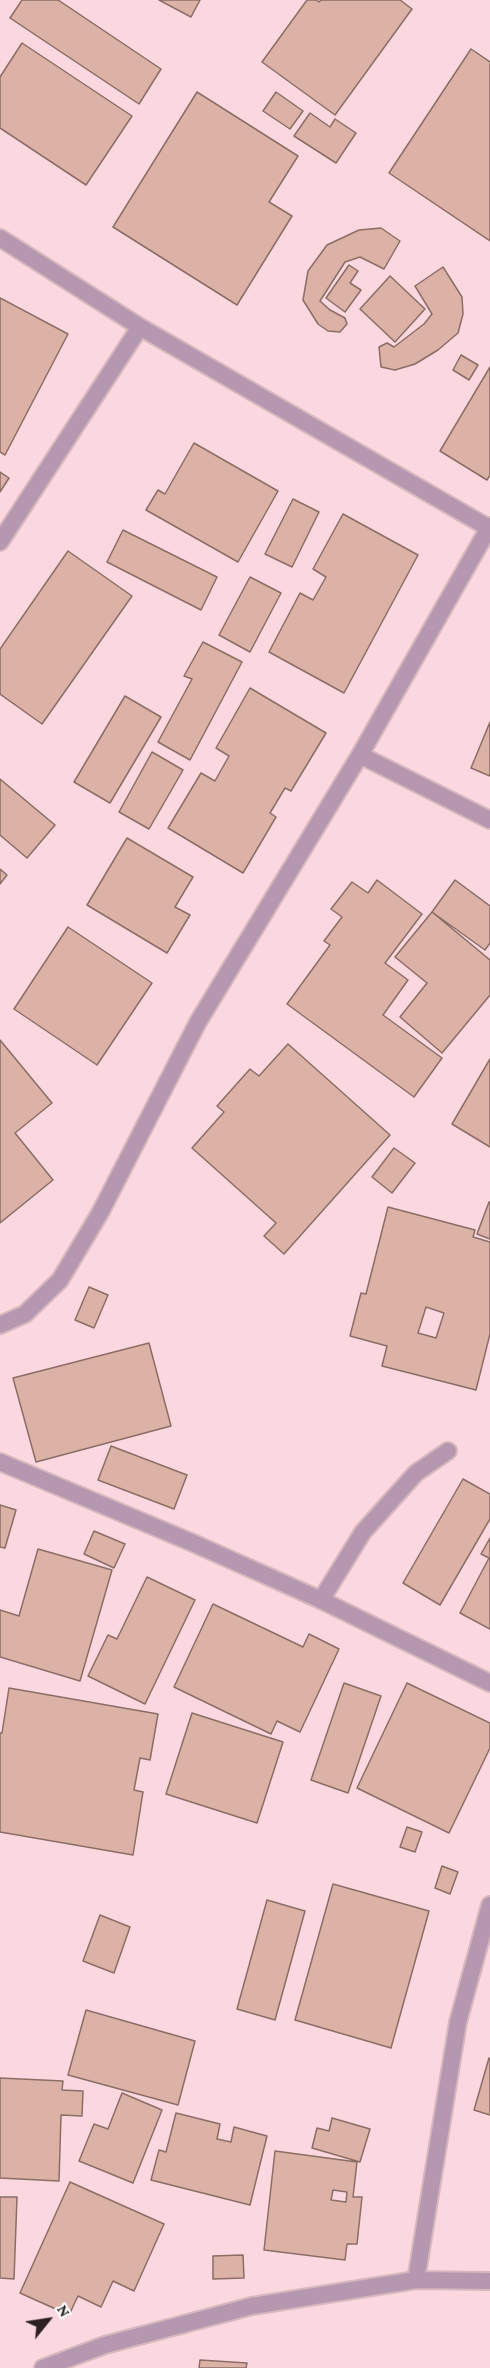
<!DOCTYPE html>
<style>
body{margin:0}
#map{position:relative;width:490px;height:2368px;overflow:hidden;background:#fbd8df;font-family:"Crimson Pro",serif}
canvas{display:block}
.north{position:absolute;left:18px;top:2290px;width:60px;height:60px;-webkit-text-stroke:4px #fff;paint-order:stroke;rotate:60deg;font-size:16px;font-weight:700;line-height:24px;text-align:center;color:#2c2023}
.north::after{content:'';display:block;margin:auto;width:21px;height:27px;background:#2c2023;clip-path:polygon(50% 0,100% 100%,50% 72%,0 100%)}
</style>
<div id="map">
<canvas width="490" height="2368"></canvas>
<div class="north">N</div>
</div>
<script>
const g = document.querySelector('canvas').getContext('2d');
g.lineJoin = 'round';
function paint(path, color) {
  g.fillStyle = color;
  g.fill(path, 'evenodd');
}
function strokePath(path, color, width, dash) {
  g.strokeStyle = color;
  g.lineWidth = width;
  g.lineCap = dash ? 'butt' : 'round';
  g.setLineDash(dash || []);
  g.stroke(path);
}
const building = new Path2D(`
 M 22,0 L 58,0 L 161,69 L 139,104 L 10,18 Z
 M 159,0 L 200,0 L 191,17 Z
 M 307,0 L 316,0 L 319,2 L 321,0 L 400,0 L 412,9 L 335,115 L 262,62 Z
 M 22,43 L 132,116 L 86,185 L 0,128 L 0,77 Z
 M 471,49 L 490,62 L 490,241 L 389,173 Z
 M 197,92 L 298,156 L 269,202 L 292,216 L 237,305 L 113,227 Z
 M 276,92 L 303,111 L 290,129 L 263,111 Z
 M 310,113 L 330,127 L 335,119 L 356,133 L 336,163 L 294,136 Z
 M 381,228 L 400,241 L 384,269 L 360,257 L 345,262 L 320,301 L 330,310 L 345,318 L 347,324 L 340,332 L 328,331 L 318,324 L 303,300 L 308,271 L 327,245 L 359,230 Z
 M 349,265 L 358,271 L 350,283 L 361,290 L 345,312 L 326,298 Z
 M 443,267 L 462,297 L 463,314 L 458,333 L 438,350 L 415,364 L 395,370 L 381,367 L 379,347 L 387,343 L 394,347 L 424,324 L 432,314 L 415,286 Z
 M 390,276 L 425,309 L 395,342 L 360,309 Z
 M 0,298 L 68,334 L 5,455 L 0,452 Z
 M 461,355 L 478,365 L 469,380 L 453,370 Z
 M 490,367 L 490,475 L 487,480 L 440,451 Z
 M 194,443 L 278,491 L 238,562 L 146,510 L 158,490 L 165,494 Z
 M 0,472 L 9,478 L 0,492 Z
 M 293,499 L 319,512 L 292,567 L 265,554 Z
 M 343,514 L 418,555 L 344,693 L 269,652 L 300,593 L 313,600 L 326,577 L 313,569 Z
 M 123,530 L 217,577 L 201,610 L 107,562 Z
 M 68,551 L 132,596 L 42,724 L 0,694 L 0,649 Z
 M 250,577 L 281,593 L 250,652 L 219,635 Z
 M 203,642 L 242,662 L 190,760 L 158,742 L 192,679 L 184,676 Z
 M 250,688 L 326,733 L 291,791 L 285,788 L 270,813 L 276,817 L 243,873 L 168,828 L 201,773 L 215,781 L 229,756 L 216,748 Z
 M 125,696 L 161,717 L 110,803 L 74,782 Z
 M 490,722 L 490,776 L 471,768 Z
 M 152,752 L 183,770 L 149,829 L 119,812 Z
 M 0,779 L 55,825 L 27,858 L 0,835 Z
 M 127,838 L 193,877 L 175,907 L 190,915 L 167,953 L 87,905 Z
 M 0,869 L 7,875 L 0,884 Z
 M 377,880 L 422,914 L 385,963 L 408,980 L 383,1015 L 442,1058 L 414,1097 L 287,1004 L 330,945 L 324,941 L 342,917 L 331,909 L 352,882 L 368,893 Z
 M 455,880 L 490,906 L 490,943 L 485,950 L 432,912 Z
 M 432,912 L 490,960 L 490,995 L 442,1053 L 400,1017 L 427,983 L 395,957 Z
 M 68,927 L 152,983 L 97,1065 L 14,1009 Z
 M 0,1040 L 52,1103 L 15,1133 L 53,1180 L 0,1223 Z
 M 288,1044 L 390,1135 L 284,1254 L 264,1236 L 276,1223 L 192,1148 L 224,1112 L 217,1106 L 250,1069 L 259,1076 Z
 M 490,1059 L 490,1147 L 452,1124 Z
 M 394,1148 L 415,1163 L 392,1193 L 372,1177 Z
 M 489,1202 L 490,1202 L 490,1239 L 477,1234 Z
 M 388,1207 L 475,1230 L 473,1237 L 490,1242 L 490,1334 L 476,1390 L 382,1366 L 387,1346 L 350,1336 L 361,1293 L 366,1294 ZM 426,1307 L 444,1313 L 436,1338 L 418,1333 Z
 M 89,1287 L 108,1295 L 94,1328 L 75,1320 Z
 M 149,1343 L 171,1426 L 36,1462 L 13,1378 Z
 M 111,1446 L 187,1475 L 174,1509 L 98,1480 Z
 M 463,1479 L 490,1494 L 490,1519 L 440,1605 L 403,1583 Z
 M 0,1505 L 16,1510 L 5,1548 L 0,1547 Z
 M 94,1531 L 125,1544 L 114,1568 L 84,1554 Z
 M 490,1538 L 490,1629 L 460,1613 L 489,1558 L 481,1554 Z
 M 38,1549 L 112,1570 L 80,1681 L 0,1657 L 0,1610 L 19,1616 Z
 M 147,1577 L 195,1600 L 145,1704 L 88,1676 L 108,1635 L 117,1639 Z
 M 213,1604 L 303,1647 L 309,1634 L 339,1649 L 300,1732 L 277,1721 L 271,1734 L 174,1687 Z
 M 344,1683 L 381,1696 L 348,1793 L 311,1780 Z
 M 407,1683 L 490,1723 L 490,1748 L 449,1833 L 357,1788 Z
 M 9,1688 L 158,1714 L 150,1760 L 140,1758 L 134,1790 L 143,1792 L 133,1855 L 0,1832 L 0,1733 L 2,1733 Z
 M 192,1713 L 283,1742 L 257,1823 L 166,1794 Z
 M 407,1827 L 422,1832 L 415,1852 L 400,1847 Z
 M 442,1866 L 458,1872 L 450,1894 L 435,1888 Z
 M 333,1884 L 429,1911 L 391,2048 L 295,2020 Z
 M 267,1900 L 305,1911 L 275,2020 L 237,2009 Z
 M 100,1915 L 130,1927 L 114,1973 L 83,1961 Z
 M 86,2010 L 195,2041 L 178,2105 L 68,2075 Z
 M 489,2058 L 490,2059 L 490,2115 L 474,2110 Z
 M 0,2078 L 63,2081 L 62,2090 L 83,2091 L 82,2116 L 61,2115 L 59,2181 L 0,2178 Z
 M 122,2093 L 162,2110 L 133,2183 L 79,2161 L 94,2124 L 108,2129 Z
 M 176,2113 L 220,2124 L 217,2139 L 231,2142 L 234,2127 L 267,2136 L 250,2205 L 151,2180 L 159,2150 L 166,2152 Z
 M 332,2118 L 370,2129 L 360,2162 L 312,2148 L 317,2128 L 329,2131 Z
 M 275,2151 L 357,2162 L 353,2197 L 362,2197 L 357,2244 L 347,2244 L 345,2260 L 264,2250 ZM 333,2190 L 347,2192 L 346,2202 L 331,2200 Z
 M 70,2182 L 164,2224 L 134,2291 L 113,2281 L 101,2307 L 78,2296 L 69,2315 L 20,2293 Z
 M 0,2197 L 17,2197 L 14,2279 L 0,2278 Z
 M 243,2255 L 244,2278 L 213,2279 L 213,2256 Z
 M 200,2360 L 247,2363 L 246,2368 L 199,2368 Z`);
const service = new Path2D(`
 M 321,1600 L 363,1532 L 416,1473 L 448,1451`);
const minor = new Path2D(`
 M 0,238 L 140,327 L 489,528
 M 0,542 L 140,327
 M 360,755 L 490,820
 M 0,1325 L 25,1314 L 60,1280 L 100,1213 L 198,1022 L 360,755 L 490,526
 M 0,1462 L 193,1543 L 321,1600 L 490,1683
 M 416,2280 L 458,2022 L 490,1905
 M 43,2368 L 105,2345 L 252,2306 L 416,2280 L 490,2281`);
paint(building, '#dcb2a7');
strokePath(building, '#8b6d66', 1.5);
strokePath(service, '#d6b7bd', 20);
strokePath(minor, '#d6b7bd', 20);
strokePath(service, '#b697b0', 16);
strokePath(minor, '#b697b0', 16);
</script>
